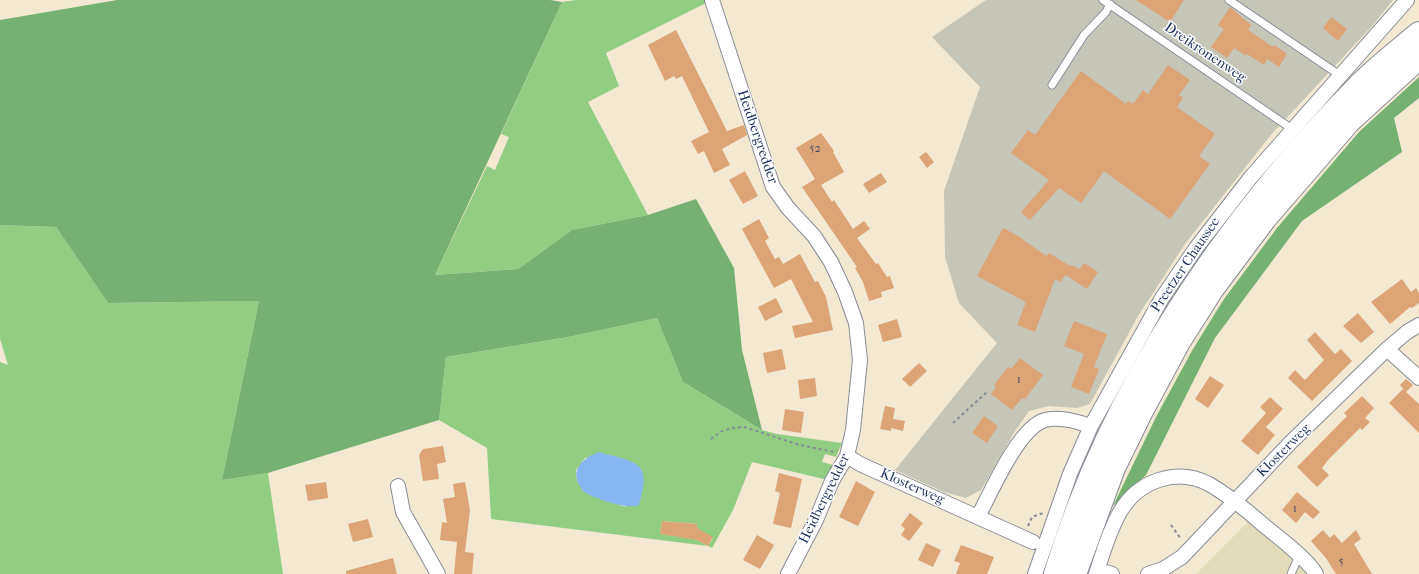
<!DOCTYPE html>
<style>
body{margin:0}
canvas{display:block;background:#f3e8d1}
</style>
<canvas width="1419" height="574"></canvas>
<script>
const g = document.querySelector('canvas').getContext('2d');
g.lineJoin = 'round';
function paint(path, color) {
  g.fillStyle = color;
  g.fill(path, 'evenodd');
}
function strokePath(path, color, width, dash) {
  g.strokeStyle = color;
  g.lineWidth = width;
  g.lineCap = dash ? 'butt' : 'round';
  g.setLineDash(dash || []);
  g.stroke(path);
}
function label(font, color, halo, rows, align = 'center') {
  g.font = font + ' "IM FELL French Canon",serif';
  g.lineWidth = 3;
  g.setLineDash([]);
  g.textBaseline = 'middle';
  g.strokeStyle = halo;
  g.fillStyle = color;
  for (const [text, x, y, turn = 0] of rows) {
    g.save();
    g.translate(x, y);
    g.rotate((+turn || 0) * Math.PI / 180);
    g.textAlign = isNaN(turn) ? turn : align;
    if (halo) g.strokeText(text, 0, 0);
    g.fillText(text, 0, 0);
    g.restore();
  }
}
const built = new Path2D(`
 M 1248,522 L 1307,571 L 1309,574 L 1196,574 Z`);
const industrial = new Path2D(`
 M 986,0 L 1393,0 L 1373,25 L 1270,136 L 1185,244 L 1138,316 L 1090,404 L 1077,408 L 1049,406 L 1029,411 L 1015,431 L 981,490 L 966,498 L 944,492 L 895,470 L 997,343 L 959,303 L 945,257 L 944,191 L 980,87 L 932,37 Z`);
const green = new Path2D(`
 M 576,0 L 705,0 L 706,3 L 606,53 L 619,86 L 588,102 L 648,215 L 572,230 L 518,269 L 435,275 L 487,166 L 495,170 L 509,137 L 501,134 L 562,2 Z
 M 0,225 L 56,227 L 108,303 L 259,301 L 222,480 L 268,473 L 283,574 L 0,574 L 0,362 L 8,365 L 0,339 Z
 M 657,318 L 683,382 L 762,430 L 777,434 L 842,443 L 836,457 L 825,454 L 822,462 L 833,465 L 828,480 L 752,462 L 733,510 L 712,548 L 708,546 L 491,519 L 487,448 L 439,420 L 446,357 L 568,337 ZM 586,457 L 626,507 L 611,502 L 577,481 L 576,470 ZM 662,521 L 697,524 L 697,528 L 713,538 L 708,546 L 695,539 L 660,534 Z`);
const forest = new Path2D(`
 M 117,0 L 550,0 L 562,2 L 435,275 L 518,269 L 572,230 L 648,215 L 696,199 L 734,268 L 742,350 L 762,430 L 683,382 L 657,318 L 568,337 L 446,357 L 439,420 L 268,473 L 222,480 L 259,301 L 108,303 L 56,227 L 0,225 L 0,20 Z
 M 1419,77 L 1419,98 L 1394,118 L 1402,152 L 1302,221 L 1215,338 L 1146,475 L 1113,506 L 1156,417 L 1193,349 L 1224,299 L 1277,228 L 1359,132 Z`);
const water = new Path2D(`
 M 599,452 C 636,463 653,460 639,505 C 629,510 596,499 586,493 C 583,492 581,488 580,486 C 569,469 585,457 599,452 Z`);
const building = new Path2D(`
 M 1136,0 L 1184,0 L 1170,22 Z
 M 1230,7 L 1251,25 L 1248,30 L 1273,47 L 1274,45 L 1287,54 L 1279,67 L 1267,59 L 1264,65 L 1247,54 L 1246,56 L 1234,48 L 1227,58 L 1211,47 L 1224,29 L 1218,25 Z
 M 1331,17 L 1347,29 L 1338,41 L 1323,28 Z
 M 676,30 L 727,131 L 744,125 L 747,135 L 722,149 L 730,165 L 714,173 L 704,151 L 698,154 L 691,141 L 709,132 L 682,76 L 676,79 L 674,76 L 665,81 L 648,45 Z
 M 1168,65 L 1190,80 L 1179,95 L 1183,98 L 1177,107 L 1215,134 L 1199,156 L 1210,164 L 1170,219 L 1104,171 L 1081,203 L 1059,188 L 1030,220 L 1021,212 L 1049,180 L 1011,153 L 1028,130 L 1035,135 L 1081,71 L 1126,104 L 1128,101 L 1133,104 L 1143,90 L 1148,94 Z
 M 821,133 L 834,151 L 833,152 L 844,172 L 821,185 L 832,202 L 834,200 L 853,229 L 864,221 L 870,229 L 857,238 L 876,264 L 878,263 L 887,277 L 890,276 L 894,288 L 881,292 L 882,297 L 869,301 L 863,282 L 855,268 L 857,267 L 802,187 L 815,179 L 796,148 Z
 M 926,152 L 934,162 L 927,168 L 919,157 Z
 M 745,171 L 758,196 L 743,204 L 729,180 Z
 M 881,173 L 887,182 L 869,193 L 863,184 Z
 M 759,219 L 769,238 L 765,241 L 775,259 L 779,257 L 783,264 L 800,254 L 815,282 L 818,281 L 826,297 L 833,330 L 795,338 L 792,326 L 813,322 L 791,279 L 774,288 L 742,229 Z
 M 1003,228 L 1018,236 L 1046,256 L 1049,253 L 1070,266 L 1071,265 L 1080,269 L 1084,263 L 1098,272 L 1087,289 L 1066,275 L 1060,282 L 1055,279 L 1035,332 L 1017,325 L 1026,302 L 977,276 Z
 M 1402,279 L 1411,292 L 1416,288 L 1419,293 L 1419,303 L 1412,308 L 1410,307 L 1390,324 L 1371,302 Z
 M 776,298 L 783,312 L 765,321 L 758,307 Z
 M 1358,313 L 1374,332 L 1361,343 L 1343,326 Z
 M 897,319 L 902,337 L 883,342 L 878,325 Z
 M 1074,321 L 1107,334 L 1094,367 L 1099,369 L 1089,394 L 1071,387 L 1084,354 L 1064,346 Z
 M 1315,332 L 1335,354 L 1341,349 L 1352,361 L 1312,401 L 1288,378 L 1295,370 L 1305,380 L 1324,360 L 1307,340 Z
 M 782,349 L 786,369 L 767,373 L 763,353 Z
 M 1020,358 L 1043,375 L 1025,399 L 1022,398 L 1012,410 L 991,394 L 996,387 L 994,385 L 1008,367 L 1011,369 Z
 M 919,363 L 927,371 L 910,387 L 902,379 Z
 M 1210,376 L 1224,385 L 1208,408 L 1195,399 Z
 M 815,378 L 817,396 L 800,399 L 798,380 Z
 M 1406,379 L 1413,385 L 1406,392 L 1419,404 L 1419,433 L 1389,403 L 1403,389 L 1404,390 L 1400,385 Z
 M 1362,396 L 1374,408 L 1365,418 L 1370,422 L 1362,430 L 1360,428 L 1328,460 L 1322,468 L 1329,475 L 1317,487 L 1297,467 L 1347,416 L 1344,413 Z
 M 1270,397 L 1283,409 L 1266,427 L 1275,435 L 1258,455 L 1241,441 L 1266,413 L 1260,407 Z
 M 885,406 L 895,408 L 893,419 L 905,421 L 903,431 L 891,428 L 891,431 L 880,429 Z
 M 785,409 L 804,412 L 801,433 L 782,430 Z
 M 984,416 L 998,426 L 987,443 L 972,433 Z
 M 443,446 L 446,462 L 437,464 L 439,479 L 423,481 L 419,455 L 423,449 Z
 M 779,473 L 802,479 L 791,528 L 773,524 L 780,493 L 775,491 Z
 M 856,481 L 875,492 L 858,526 L 839,517 Z
 M 326,482 L 328,498 L 308,501 L 305,485 Z
 M 465,482 L 470,510 L 465,552 L 474,553 L 472,574 L 454,574 L 457,542 L 440,540 L 442,522 L 447,523 L 443,499 L 455,497 L 453,484 Z
 M 1297,492 L 1320,512 L 1313,519 L 1305,512 L 1296,523 L 1282,510 Z
 M 910,513 L 923,523 L 909,541 L 901,535 L 905,529 L 901,525 Z
 M 368,519 L 373,537 L 353,542 L 348,524 Z
 M 662,521 L 697,524 L 697,528 L 713,537 L 708,546 L 697,540 L 660,534 Z
 M 1323,530 L 1330,538 L 1334,534 L 1342,543 L 1356,530 L 1361,539 L 1354,544 L 1372,574 L 1336,574 L 1326,558 L 1311,541 Z
 M 757,535 L 774,545 L 760,569 L 743,560 Z
 M 926,543 L 941,550 L 933,567 L 918,560 Z
 M 961,545 L 994,557 L 987,574 L 956,574 L 960,563 L 954,561 Z
 M 393,558 L 397,574 L 346,574 L 346,571 Z`);
const path = new Path2D(`
 M 953,423 L 988,391
 M 711,439 L 722,431 L 733,428 L 744,427 L 800,445 L 834,452
 M 1171,525 L 1181,539
 M 1028,526 L 1032,517 L 1043,513`);
const service = new Path2D(`
 M 1103,0 L 1292,129
 M 1229,0 L 1341,76
 M 1052,85 L 1084,35 L 1106,12 L 1110,4
 M 1291,574 L 1299,556`);
const minor = new Path2D(`
 M 712,0 L 773,187 L 788,208 L 814,236 L 831,262 L 845,292 L 856,323 L 860,360 L 853,430 L 847,456 L 832,481 L 816,520 L 788,574
 M 1387,349 L 1419,378
 M 847,456 L 860,464 L 1033,542
 M 398,486 L 403,512 L 438,574
 M 978,517 C 991,492 1019,427 1045,420 C 1059,416 1078,422 1091,426
 M 1106,572 L 1112,574
 M 1035,574 L 1070,474 L 1091,426 L 1162,298 L 1196,248 L 1251,177 L 1407,0
 M 1096,574 C 1103,553 1109,531 1120,512 C 1138,481 1176,467 1209,484 C 1228,495 1244,508 1260,522 C 1275,535 1307,558 1316,574
 M 1148,574 L 1163,569 L 1182,557 L 1290,443 L 1387,349 L 1407,332 L 1419,325`);
const trunk = new Path2D(`
 M 1055,574 C 1112,387 1225,220 1361,83 C 1379,65 1400,49 1419,33
 M 1075,574 L 1114,468 L 1142,411 L 1179,342 L 1212,290 L 1265,219 L 1349,122 L 1419,58`);
const numberNames = [
 ["52",815,149],
 ["1",1019,380],
 ["1",1295,509],
 ["5",1341,562]
];
const streetNames = [
 ["Dreikronenweg",1205,53,34],
 ["Heidbergredder",757,137,71],
 ["Preetzer Chaussee",1186,265,-56],
 ["Klosterweg",1284,451,-45],
 ["Klosterweg",912,487,24],
 ["Heidbergredder",825,499,-64]
];
paint(built, '#e2dcba');
paint(industrial, '#c5c5b8');
paint(green, '#92ce82');
paint(forest, '#75b170');
paint(water, '#86b7f2');
paint(building, '#dda476');
strokePath(service, '#878c98', 9);
strokePath(minor, '#878c98', 16);
strokePath(trunk, '#878c98', 24);
strokePath(path, '#878c98', 2, [3, 3]);
strokePath(service, '#fff', 7);
strokePath(minor, '#fff', 14);
strokePath(trunk, '#fff', 22);
label('12px', '#4c4c64', null, numberNames);
label('14px', '#1b2f5e', '#fff', streetNames);
</script>
